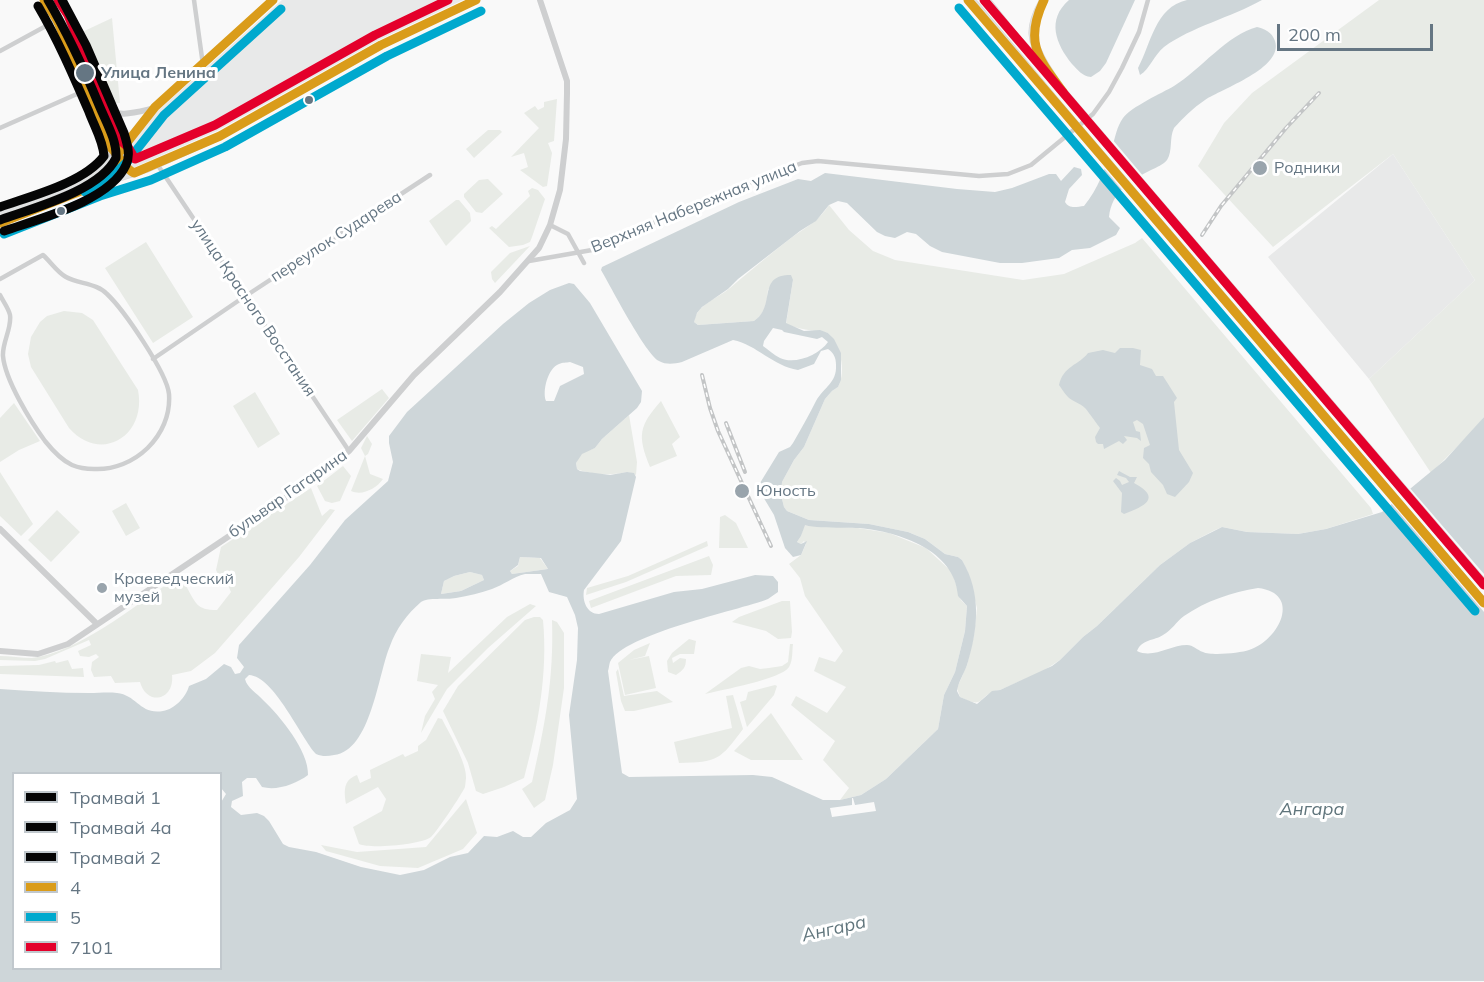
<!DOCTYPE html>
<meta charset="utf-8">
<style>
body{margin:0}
#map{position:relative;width:1484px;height:982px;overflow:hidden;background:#f9f9f9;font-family:Mulish,sans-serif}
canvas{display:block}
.legend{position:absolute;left:12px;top:772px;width:210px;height:198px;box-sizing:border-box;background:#fff;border:2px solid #c1c8cd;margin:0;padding:8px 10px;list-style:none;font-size:18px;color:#657683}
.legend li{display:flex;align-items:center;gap:12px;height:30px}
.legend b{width:30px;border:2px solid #c1c8cd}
.scale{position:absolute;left:1277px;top:24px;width:156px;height:27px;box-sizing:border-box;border:3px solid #657683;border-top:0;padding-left:8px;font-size:18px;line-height:21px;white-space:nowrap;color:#657683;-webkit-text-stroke:4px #fff;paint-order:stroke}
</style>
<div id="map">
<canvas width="1484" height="982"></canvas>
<ul class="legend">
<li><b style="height:8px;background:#050505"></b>Трамвай 1</li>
<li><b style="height:8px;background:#050505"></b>Трамвай 4a</li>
<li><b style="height:8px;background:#050505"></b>Трамвай 2</li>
<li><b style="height:8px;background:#da9c1a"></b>4</li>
<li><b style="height:8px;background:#00a9ce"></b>5</li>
<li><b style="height:8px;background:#e4002b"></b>7101</li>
</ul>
<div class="scale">200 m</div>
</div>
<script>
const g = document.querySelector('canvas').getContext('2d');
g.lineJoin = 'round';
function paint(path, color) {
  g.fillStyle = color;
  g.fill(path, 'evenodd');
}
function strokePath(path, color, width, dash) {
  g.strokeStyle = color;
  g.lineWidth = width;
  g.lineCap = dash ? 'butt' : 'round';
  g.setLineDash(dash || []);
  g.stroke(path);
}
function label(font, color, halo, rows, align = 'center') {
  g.font = font + ' Mulish,sans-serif';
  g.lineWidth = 6;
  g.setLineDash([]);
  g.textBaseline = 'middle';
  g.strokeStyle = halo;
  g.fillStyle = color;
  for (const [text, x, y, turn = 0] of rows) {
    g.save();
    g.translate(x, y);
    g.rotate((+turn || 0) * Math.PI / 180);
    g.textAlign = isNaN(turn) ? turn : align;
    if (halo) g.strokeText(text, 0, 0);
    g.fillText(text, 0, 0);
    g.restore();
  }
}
const built = new Path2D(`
 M 282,0 L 463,0 L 379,40 L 217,131 L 133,168 L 123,154 L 154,114 Z
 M 1393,154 L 1475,280 L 1369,379 L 1268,257 Z`);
const green = new Path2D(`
 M 1379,0 L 1484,0 L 1484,417 L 1473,431 L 1431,473 L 1369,379 L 1475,280 L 1393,154 L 1273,247 L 1198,166 L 1224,123 L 1252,93 Z
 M 112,18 L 120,103 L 109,104 L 101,93 L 80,33 Z
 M 557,99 L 554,141 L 548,143 L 552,153 L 547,186 L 543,187 L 520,170 L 528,167 L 524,153 L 511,157 L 539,128 L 524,113 L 535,106 L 538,110 L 544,107 L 544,102 Z
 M 488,130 L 500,130 L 502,132 L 474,158 L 466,149 Z
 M 488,179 L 503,194 L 482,213 L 476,212 L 464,197 L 464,194 L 479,180 Z
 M 532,188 L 538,190 L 545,199 L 532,237 L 530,242 L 523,245 L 509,247 L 489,228 L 492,226 L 496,229 L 498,227 L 530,196 L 528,191 Z
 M 456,200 L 459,200 L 470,213 L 471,221 L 446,246 L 429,221 Z
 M 829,205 L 849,230 L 873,251 L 895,260 L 1023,280 L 1064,274 L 1135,243 L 1142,238 L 1371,508 L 1373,514 L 1326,529 L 1298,534 L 1247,532 L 1222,527 L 1213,531 L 1190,543 L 1160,565 L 1097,626 L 1083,637 L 1060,660 L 1043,671 L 1000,690 C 976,694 987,711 960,697 L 957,688 L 967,665 L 974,635 L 977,608 L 967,570 L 962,560 L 958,557 L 945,554 L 925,539 L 908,532 L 869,524 L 809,520 L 787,511 L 784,507 L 781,495 L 782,482 L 794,460 L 804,447 L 825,399 L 832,391 L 838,387 C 847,370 840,346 828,333 C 813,330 800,330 786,324 L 793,280 L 768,289 C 767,302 766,313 754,321 L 698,325 L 694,322 C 696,305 718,298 730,288 C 750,271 770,254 791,238 C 806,227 819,221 829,205 Z
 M 146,242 L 193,317 L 153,343 L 105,268 Z
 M 530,246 L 495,283 L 492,279 L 491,272 L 510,253 Z
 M 64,311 L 82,313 L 93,320 L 138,390 C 147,436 101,464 69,428 L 31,367 L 28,354 L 31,337 L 40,322 L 47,316 Z
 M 382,389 L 389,398 L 352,441 L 337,420 Z
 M 255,392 L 280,434 L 258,448 L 233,406 Z
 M 661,401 L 680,437 L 672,444 L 677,456 L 650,467 C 637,435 639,426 661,401 Z
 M 14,403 L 40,441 L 19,450 L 0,462 L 0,418 Z
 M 629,415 L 637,462 L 636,475 C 627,470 621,474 612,474 C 601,475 586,473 577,469 L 576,463 L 578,457 L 584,452 L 595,448 L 602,439 Z
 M 367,436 L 372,444 L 368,454 L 365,456 L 370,474 L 383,479 C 376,489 362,496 351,491 L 365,456 L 361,448 Z
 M 343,466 L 351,476 L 340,501 L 332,503 L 325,501 L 317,486 Z
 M 0,472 L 33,524 L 21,536 L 0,516 Z
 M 311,488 L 322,516 L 330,509 L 335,510 L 299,557 L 215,653 L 191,671 L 172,675 C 175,700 147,707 140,682 L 115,683 L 111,676 L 94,677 L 91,670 L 92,662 L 99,657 L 96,654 L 89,657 L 80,656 L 78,651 L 91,645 L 89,640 L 45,659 L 35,661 L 0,660 L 0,656 C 10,656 22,658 32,658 C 77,653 133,607 170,582 L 186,586 C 196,603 196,610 217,610 L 231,592 L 226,581 L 222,582 L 216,570 L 221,547 Z
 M 126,503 L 140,528 L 126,536 L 112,511 Z
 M 57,510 L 80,532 L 51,562 L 28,540 Z
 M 725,515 L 736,523 L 748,548 L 719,548 L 720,517 Z
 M 804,525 L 858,528 L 889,533 L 926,548 L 952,572 L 961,600 L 967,606 L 965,631 L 955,672 L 944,695 L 938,729 L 886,779 L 861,795 L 840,800 L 849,788 L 823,760 L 835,741 L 791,705 L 796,696 L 827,713 L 846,687 L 814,671 L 819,657 L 835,662 L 843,651 L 805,596 L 800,578 L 789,564 L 801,555 L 806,544 L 804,541 L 801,544 L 797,542 L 801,536 Z
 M 707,541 L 708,546 L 626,582 L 586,595 L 587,588 L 628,576 Z
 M 709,556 L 713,565 L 711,575 L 676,576 L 591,608 L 589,601 Z
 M 520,557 L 540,558 L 548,569 L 512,574 L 510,571 L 518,566 Z
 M 470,572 L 482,575 L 484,580 L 461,591 L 441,594 L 444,581 L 454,576 Z
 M 782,601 L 790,601 L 792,632 L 791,638 L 778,639 L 766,631 L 732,622 L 739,617 Z
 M 530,604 L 536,606 L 488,648 L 447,689 L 421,733 L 425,716 L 435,699 L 432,692 L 438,685 L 417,681 L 421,654 L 451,657 L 448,673 L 507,617 Z
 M 534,617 L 540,617 L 543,620 C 548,674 538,726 524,778 L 504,787 L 483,794 L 476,791 L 468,763 L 443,711 L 458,686 L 525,620 Z
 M 552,620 L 557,622 L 564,633 L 564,688 L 553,765 L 545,800 L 534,808 L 522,789 L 532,782 C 545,725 554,679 552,620 Z
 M 689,639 L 696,641 L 694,654 L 680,654 L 672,658 L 673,663 L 680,658 L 686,659 C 686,668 683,670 676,675 L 668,672 L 667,661 L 672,653 Z
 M 650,643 L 645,656 L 629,660 L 649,656 L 656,688 L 625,695 L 618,663 L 634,650 Z
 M 790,644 L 793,644 C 792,651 793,661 789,667 C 782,679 721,690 705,694 L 741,668 L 749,666 L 760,669 L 769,668 L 782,666 L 788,662 Z
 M 68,660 L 72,669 L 83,668 L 84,677 L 0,674 L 0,666 L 39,665 L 55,661 L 56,663 Z
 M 618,669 L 624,696 L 657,691 L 673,702 L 634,711 L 625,711 L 621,701 L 616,672 Z
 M 775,685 L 777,686 L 774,695 L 747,727 L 740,702 L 746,700 L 748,692 Z
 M 733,695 L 743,729 C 720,760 718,762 679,763 L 674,742 L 732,728 L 726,696 Z
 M 771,713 L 803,760 L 751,760 L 734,751 Z
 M 438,718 L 442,719 C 449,733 467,763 466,778 C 466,779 465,787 465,787 C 462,794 436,833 431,837 C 421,845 369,849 359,844 L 353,827 L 382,811 L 386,799 L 378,787 L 346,804 C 344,791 343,780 357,775 L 360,783 L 371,778 L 370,770 L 403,754 L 405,757 L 418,751 L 418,746 L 426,740 Z
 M 466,799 L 477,833 L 463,849 L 418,868 L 380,866 L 326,851 L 321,845 L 357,852 L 426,847 Z`);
const water = new Path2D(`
 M 1069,0 L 1135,0 L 1106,63 L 1100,71 L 1091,77 C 1082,76 1078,70 1072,64 C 1056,44 1046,20 1069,0 Z
 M 1187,0 L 1262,0 C 1232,17 1191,27 1164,47 C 1154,55 1150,69 1140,75 L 1138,68 C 1151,44 1155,7 1187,0 Z
 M 1257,27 C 1265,29 1272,32 1275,41 C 1284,68 1221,89 1205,100 C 1193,108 1183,118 1174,128 C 1169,138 1173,151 1167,160 C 1163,165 1157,167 1151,170 C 1130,181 1112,191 1109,217 L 1120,228 L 1116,235 L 1090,248 L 1072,250 L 1059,258 L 1022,263 L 1000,263 L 942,252 L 930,246 L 916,234 L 907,232 L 895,238 L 885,236 L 877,232 L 847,203 L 838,201 L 829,205 L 816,221 L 800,231 L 738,279 L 728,289 L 702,307 L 697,313 L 694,322 L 698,325 L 754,321 C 777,306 756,275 791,275 L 793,280 L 786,323 L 804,331 L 820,330 L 828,333 L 834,339 L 841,353 L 841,380 L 838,387 L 832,391 L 825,399 L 804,447 L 794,460 L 782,482 L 781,495 L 784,507 L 787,511 L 809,520 L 869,524 L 908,532 L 925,539 L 945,554 L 958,557 L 962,560 C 982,594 978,630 967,665 C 964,674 958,682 957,691 L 960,697 L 977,704 L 992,691 L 1000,690 L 1052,666 L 1060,660 L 1083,637 L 1097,626 L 1160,565 L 1190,543 L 1222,527 L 1247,532 L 1298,534 L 1326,529 L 1382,512 L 1445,460 L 1484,417 L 1484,981 L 0,982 L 0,689 C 30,691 59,693 89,693 C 99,693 108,692 117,693 C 137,695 140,715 163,711 C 175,709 186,697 189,686 L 206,679 L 224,664 L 231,667 L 235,674 L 240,673 L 244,667 L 237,658 L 239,645 L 310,565 L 345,520 L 388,481 L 393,462 L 389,443 L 389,436 L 407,412 L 503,324 L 529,303 L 550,290 L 569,283 L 574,284 L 590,303 L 642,391 L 641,402 L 637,408 L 602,439 L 595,448 L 582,454 L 576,463 L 577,469 L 580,471 L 610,475 L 627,472 L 634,473 L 636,477 L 621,541 L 584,590 C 582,601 587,614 599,614 L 674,592 L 702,589 L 755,575 L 773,576 L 778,582 L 778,592 L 768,599 C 737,611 623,634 610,662 C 609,665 609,668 608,671 L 622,773 L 629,777 L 753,775 L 772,777 L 823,800 L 840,800 L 861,795 L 886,779 L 938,729 L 944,695 L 955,672 L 965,631 L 967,606 L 958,596 C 955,550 899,532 860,528 C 845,527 818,529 805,525 L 801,536 L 797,542 L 801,544 L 807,541 L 801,555 L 793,557 L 785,548 L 774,515 L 762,495 L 760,483 L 779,452 L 790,447 L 793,443 C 801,429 809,415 816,401 C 824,387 837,383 836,365 C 836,358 834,353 828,349 L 821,351 L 814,364 L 798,370 C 773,366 757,345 733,340 L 682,362 C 674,364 666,365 659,361 C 646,355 611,287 601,270 L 602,267 L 739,202 L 798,179 L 811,181 L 825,173 L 957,189 L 995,192 L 1012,188 L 1049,174 L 1056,174 L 1061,181 L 1074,167 L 1081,169 L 1082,175 L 1069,189 L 1065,202 C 1069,209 1076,207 1084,206 C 1098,189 1105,169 1112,148 C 1115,138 1117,126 1123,118 C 1131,107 1162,93 1174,86 C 1200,70 1228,34 1257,27 ZM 773,328 L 782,330 L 784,332 L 817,339 L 822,337 L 828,342 C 819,355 795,365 780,358 C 774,355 769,350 763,346 L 764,341 ZM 570,362 L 583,367 L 584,374 L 560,386 L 554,401 L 546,401 C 542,391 548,368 559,364 C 563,362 566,363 570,362 ZM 520,557 L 541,558 L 548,569 L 512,574 L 510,571 L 518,565 ZM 470,572 L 482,575 L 484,580 L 461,591 L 441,594 L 444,581 L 454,576 ZM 525,574 L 541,574 L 549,592 L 567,597 L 575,615 L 578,628 L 577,660 L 569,715 L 577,799 L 570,810 L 546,823 L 531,837 L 523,837 L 513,831 L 497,837 L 484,836 L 468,853 L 450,857 L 424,870 L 400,875 L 361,867 L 316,852 L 289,847 L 283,844 L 269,821 L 264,816 L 257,813 L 241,815 L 231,807 L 232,801 L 243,796 L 242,782 L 247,778 L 256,778 L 262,787 C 277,791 296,784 308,775 C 309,751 280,716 263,700 C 257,693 247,688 245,679 L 249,675 C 274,676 301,738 316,754 C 323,757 328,756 334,755 C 371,751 378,674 390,646 C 396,629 407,614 421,602 C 428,597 446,600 456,598 C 468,596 481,593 492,589 C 503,585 513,577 525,574 ZM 1258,588 C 1302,593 1280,640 1249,650 C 1241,653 1211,656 1203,652 C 1197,650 1193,645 1187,645 C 1170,645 1153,659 1137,651 C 1142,639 1154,641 1163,635 C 1172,630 1176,622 1184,616 C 1206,601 1232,592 1258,588 ZM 14,774 L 220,774 L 221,788 L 226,794 L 220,804 L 220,968 L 14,968 Z
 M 1120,348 L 1133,348 L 1141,350 L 1140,365 L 1152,369 L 1156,376 L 1163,376 L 1177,398 L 1174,402 L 1179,450 L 1193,473 L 1189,482 L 1175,497 L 1167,494 L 1163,485 L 1151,472 L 1149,464 L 1143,458 L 1144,448 L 1150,445 L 1143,424 L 1137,420 L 1133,422 L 1136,431 L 1140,432 L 1141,441 L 1137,438 L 1124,436 L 1127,440 L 1123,444 L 1119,441 L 1104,449 L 1103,444 L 1098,444 L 1096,442 L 1095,437 L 1100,428 C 1098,425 1087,410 1085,408 C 1080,403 1072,401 1068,397 C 1065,394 1062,389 1059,385 C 1063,366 1079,365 1088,353 L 1103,350 L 1115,353 Z
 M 1119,471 L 1130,477 L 1137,477 L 1134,483 C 1162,498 1145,506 1124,514 L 1121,512 L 1122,493 L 1113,481 L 1116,478 L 1120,481 L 1122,485 L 1129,482 L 1126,478 L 1117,475 Z`);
const pier = new Path2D(`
 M 1112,139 L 1144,177 L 1123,191 L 1103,167 Z
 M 1409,487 L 1484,574 L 1484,612 L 1390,502 Z
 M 852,798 L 853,798 L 855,805 L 874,802 L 876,811 L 832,817 L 830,808 L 852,805 Z`);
const minor = new Path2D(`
 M 194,0 L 203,65
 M 0,51 L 57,20
 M 0,128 L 86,90
 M 157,164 L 349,451
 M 550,225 L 568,234 L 584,263
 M 529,261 L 592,250 L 712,197 L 802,163 L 818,161 L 979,176 L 1008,174 L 1031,165 L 1093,114 L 1109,92 L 1122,68 L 1139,32 L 1148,0
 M 0,279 L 43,255 C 51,262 56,271 66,277 C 78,284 97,283 107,294 C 124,310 167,373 169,394 C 172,436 134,471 94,469 C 87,469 79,468 72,465 C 61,460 53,451 45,441 C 31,422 5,380 3,356 C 2,343 12,328 10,315 C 9,309 3,301 0,295
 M 153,359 L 238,301 L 430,175`);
const tertiary = new Path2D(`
 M 44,0 L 57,20 L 110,147 L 111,160
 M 61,0 L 84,64 L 117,142 L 118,154
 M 102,107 C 118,119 137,112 155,108
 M 0,529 L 97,624
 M 0,651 L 38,654 L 68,644 L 280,502 L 349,451 L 414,375 L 500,292 L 539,248 L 550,225 L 560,190 L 566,139 L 567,93 L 567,81 L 540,0`);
const secondary = new Path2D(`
 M 119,155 L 128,170 L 134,173
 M 100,182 L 114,166 L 118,154
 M 0,214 L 83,180 L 102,169 L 118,154 L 155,107 L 273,0
 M 0,223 L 96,185 L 146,169 L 220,136 L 381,45 L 476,0`);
const primary = new Path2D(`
 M 971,0 L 1060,107
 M 986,0 L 1016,38 L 1039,62
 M 1044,0 C 1028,27 1030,41 1046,67 C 1053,78 1060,89 1069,99`);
const rail = new Path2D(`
 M 1202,235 L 1221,206 L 1286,128 L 1319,93
 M 702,375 L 710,408 L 718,431 L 771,546
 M 726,423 L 745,472`);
const primaryBridge = new Path2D(`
 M 1069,99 L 1484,584
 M 1060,107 L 1484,603`);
const bus1 = new Path2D(`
 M 44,0 L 57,20 L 110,147 C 119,155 124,168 134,173 L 220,136 L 381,45 L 476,0
 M 968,0 L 1484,603
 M 1044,0 C 1024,42 1038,58 1063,92
 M 0,223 L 96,185 L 110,173 L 116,164 L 118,154 L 155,107 L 273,0`);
const bus2 = new Path2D(`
 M 959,8 L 1475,611
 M 85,192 L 110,178 L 127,162 L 164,115 L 281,9
 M 4,234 L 100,196 L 151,180 L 225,147 L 387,56 L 481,11`);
const bus3 = new Path2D(`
 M 58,0 L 68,15 L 120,140 L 128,147 L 135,159 L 215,125 L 375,35 L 448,0
 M 984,0 L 1484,585`);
const tram1 = new Path2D(`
 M 0,220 C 33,208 100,191 116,158 C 117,140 106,122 99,105 C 84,69 68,34 48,0`);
const tram2 = new Path2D(`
 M 4,231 C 38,219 110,201 126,165 C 131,155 127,143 124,133 L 86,45 L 62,0`);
const tram3 = new Path2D(`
 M 0,207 C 31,196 84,183 104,156 C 103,140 94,126 89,112 C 73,75 58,40 38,6`);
const markers = [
 [85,73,10,"#657683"],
 [309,100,5,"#657683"],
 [1260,168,8,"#99a4ac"],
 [61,211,5,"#657683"],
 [742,491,8,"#99a4ac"],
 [102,588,6,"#99a4ac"]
];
const stopNames = [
 ["Улица Ленина",101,73]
];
const poiNames = [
 ["Родники",1274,168],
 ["Юность",756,491],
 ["Краеведческий",114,579],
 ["музей",114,597]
];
const streetNames = [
 ["Верхняя Набережная улица",694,207,-22],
 ["переулок Сударева",336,237,-33],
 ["улица Красного Восстания",253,308,56],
 ["бульвар Гагарина",288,494,-35]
];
const waterNames = [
 ["Ангара",1312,810],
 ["Ангара",834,929,-13]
];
paint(built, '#e8e9e9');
paint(green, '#e8ebe6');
paint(water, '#ced6d9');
paint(pier, '#f9f9f9');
strokePath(secondary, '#d5d6d7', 8);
strokePath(primary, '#d5d6d7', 9);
strokePath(minor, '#cecfd0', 4.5);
strokePath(tertiary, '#cecfd0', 6);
strokePath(secondary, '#e1e2e2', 7);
strokePath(primary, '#e1e2e2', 8);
strokePath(rail, '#c3c5c6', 4);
strokePath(rail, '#fff', 1.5, [4.5]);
strokePath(primaryBridge, '#d5d6d7', 9, []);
strokePath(primaryBridge, '#e1e2e2', 8);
strokePath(bus1, '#da9c1a', 9);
strokePath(bus2, '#00a9ce', 9);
strokePath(bus3, '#e4002b', 9);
strokePath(tram1, '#050505', 9);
strokePath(tram2, '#050505', 9);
strokePath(tram3, '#050505', 9);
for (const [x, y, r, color] of markers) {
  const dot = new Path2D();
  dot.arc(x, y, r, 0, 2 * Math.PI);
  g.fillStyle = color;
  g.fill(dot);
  strokePath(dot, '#fff', 2);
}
label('bold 16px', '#657683', '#fff', stopNames, 'left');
label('16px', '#657683', '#fff', poiNames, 'left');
label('16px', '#657683', '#fff', streetNames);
label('italic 18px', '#60757c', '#fff', waterNames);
</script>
